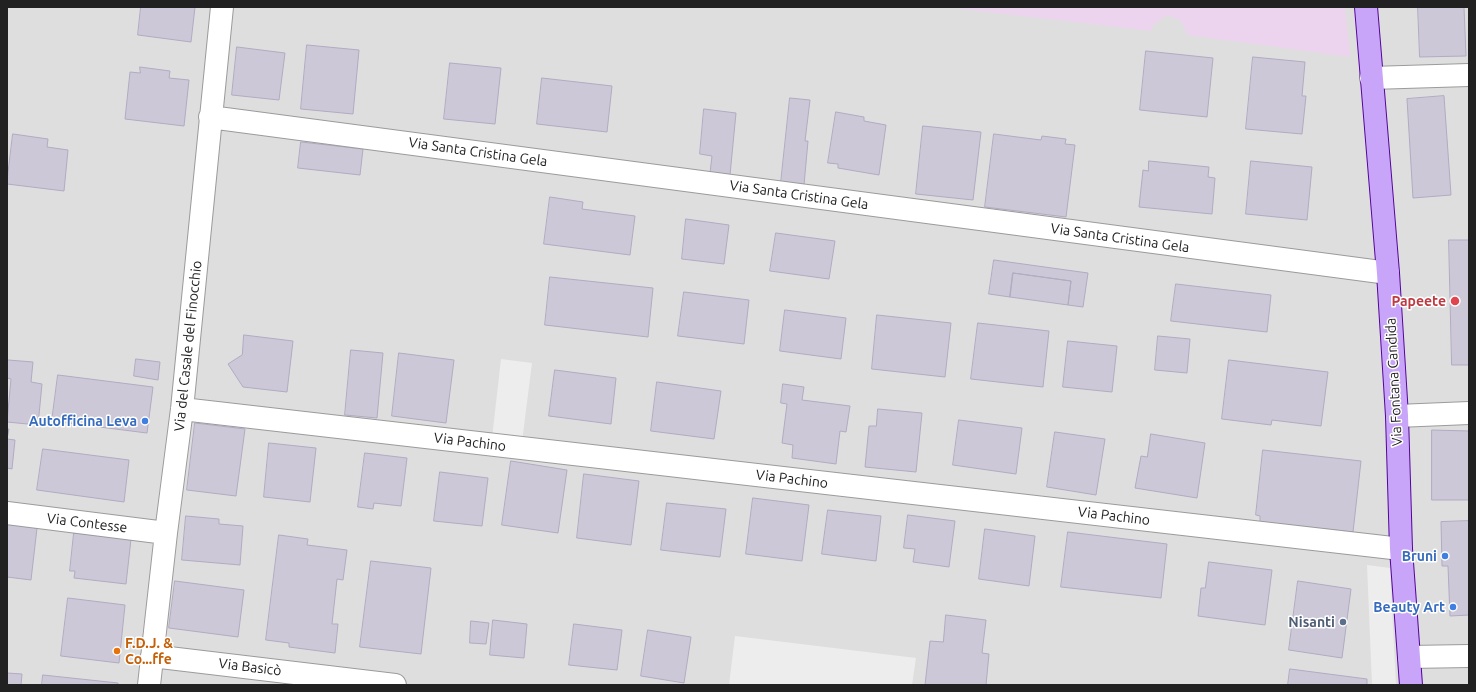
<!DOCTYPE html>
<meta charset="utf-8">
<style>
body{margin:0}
#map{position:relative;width:1476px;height:692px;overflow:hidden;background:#ede8f1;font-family:Ubuntu,sans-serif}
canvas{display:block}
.frame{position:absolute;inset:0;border:8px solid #212121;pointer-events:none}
</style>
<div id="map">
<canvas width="1476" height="692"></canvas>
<div class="frame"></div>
</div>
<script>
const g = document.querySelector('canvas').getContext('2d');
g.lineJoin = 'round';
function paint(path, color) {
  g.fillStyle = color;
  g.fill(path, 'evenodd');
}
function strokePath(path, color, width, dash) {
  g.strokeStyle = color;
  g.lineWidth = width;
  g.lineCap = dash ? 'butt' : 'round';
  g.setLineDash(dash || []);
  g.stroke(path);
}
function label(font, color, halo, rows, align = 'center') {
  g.font = font + ' Ubuntu,sans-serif';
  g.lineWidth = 3;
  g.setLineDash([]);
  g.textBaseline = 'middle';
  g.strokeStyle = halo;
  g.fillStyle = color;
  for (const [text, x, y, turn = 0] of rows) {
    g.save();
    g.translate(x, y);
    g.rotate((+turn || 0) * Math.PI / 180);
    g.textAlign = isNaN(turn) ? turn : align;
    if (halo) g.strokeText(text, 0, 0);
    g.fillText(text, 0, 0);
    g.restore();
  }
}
const residential = new Path2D(`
 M 7,7 L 1469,7 L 1469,685 L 7,685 Z`);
const farmland = new Path2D(`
 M 945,7 L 1345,7 L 1350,57 L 1188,35 L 1181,21 L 1167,15 L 1154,24 L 1151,31 Z`);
const parking = new Path2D(`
 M 501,359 L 532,363 L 522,442 L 492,438 Z
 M 1367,565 L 1390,568 L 1396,685 L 1372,685 Z
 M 735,636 L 916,658 L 912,685 L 729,685 Z`);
const building = new Path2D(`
 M 141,7 L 195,7 L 191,42 L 138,35 Z
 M 1418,7 L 1464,7 L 1466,56 L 1420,57 Z
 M 307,45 L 359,50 L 353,114 L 301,109 Z
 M 237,47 L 285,53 L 279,100 L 232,95 Z
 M 1146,51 L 1213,58 L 1207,117 L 1140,110 Z
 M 1253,57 L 1305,62 L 1302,96 L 1306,96 L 1302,134 L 1246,129 Z
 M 450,63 L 501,68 L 495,124 L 444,119 Z
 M 140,67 L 170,71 L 169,78 L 189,80 L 184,126 L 125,119 L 130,72 L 140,73 Z
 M 542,78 L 612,86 L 607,132 L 537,124 Z
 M 1444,96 L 1451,195 L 1413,198 L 1407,99 Z
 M 790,98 L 810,100 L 805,141 L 808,141 L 804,185 L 781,183 Z
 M 704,109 L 736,113 L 730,175 L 710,173 L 712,156 L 700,154 Z
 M 836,112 L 864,117 L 864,121 L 886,125 L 879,175 L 838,168 L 838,164 L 828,163 Z
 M 923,126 L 981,132 L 973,200 L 916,194 Z
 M 13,134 L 48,139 L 47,147 L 68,150 L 64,191 L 7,184 Z
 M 994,134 L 1041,140 L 1042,136 L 1066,139 L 1065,144 L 1075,145 L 1066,217 L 985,207 Z
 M 301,142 L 363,149 L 360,175 L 298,168 Z
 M 1149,161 L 1209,167 L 1208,177 L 1215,178 L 1212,214 L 1139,207 L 1143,170 L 1148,171 Z
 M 1251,161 L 1312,167 L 1307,220 L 1246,214 Z
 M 550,197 L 583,202 L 582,209 L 635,216 L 630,255 L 544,244 Z
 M 686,219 L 729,225 L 724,264 L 682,259 Z
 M 776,233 L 835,241 L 829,279 L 770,271 Z
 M 1449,240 L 1469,240 L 1469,365 L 1452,365 Z
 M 994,260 L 1088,273 L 1083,307 L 1068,305 L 1071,281 L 1013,273 L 1010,297 L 989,294 Z
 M 1013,273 L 1071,281 L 1068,305 L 1010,297 Z
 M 550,277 L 653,288 L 648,337 L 545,325 Z
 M 1176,284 L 1271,295 L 1267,332 L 1171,321 Z
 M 684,292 L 749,300 L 744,344 L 678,336 Z
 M 785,310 L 846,318 L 841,359 L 780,351 Z
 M 877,315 L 951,323 L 945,377 L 872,369 Z
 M 978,323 L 1049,331 L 1043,387 L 971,379 Z
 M 244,335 L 293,341 L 287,392 L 243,387 L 228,364 L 242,355 Z
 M 1158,336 L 1190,339 L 1187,373 L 1155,370 Z
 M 1068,341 L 1117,346 L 1112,392 L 1063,387 Z
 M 351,350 L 383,353 L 377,418 L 345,415 Z
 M 399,353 L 454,360 L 446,423 L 392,416 Z
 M 136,359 L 160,362 L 158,380 L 134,376 Z
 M 8,360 L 33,362 L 31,382 L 42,384 L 38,425 L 7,422 L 11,379 L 7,378 Z
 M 1229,360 L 1328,372 L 1321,426 L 1272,420 L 1271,425 L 1222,419 Z
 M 555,370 L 616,378 L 611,424 L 549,416 Z
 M 58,375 L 153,387 L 147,433 L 52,421 Z
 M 657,382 L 721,391 L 714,439 L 651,431 Z
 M 783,384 L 804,387 L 802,400 L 850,406 L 846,432 L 840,431 L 836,464 L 792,458 L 793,445 L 782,443 L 787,404 L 781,403 Z
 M 878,409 L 922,413 L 916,472 L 865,467 L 869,426 L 876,426 Z
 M 959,420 L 1022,428 L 1016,474 L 953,465 Z
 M 195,423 L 245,429 L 236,496 L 187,490 Z
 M 7,429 L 9,429 L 7,439 L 15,440 L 12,469 L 7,468 Z
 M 1432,430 L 1469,431 L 1469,500 L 1432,500 Z
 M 1055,432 L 1105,439 L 1096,495 L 1047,487 Z
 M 1151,434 L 1205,443 L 1197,498 L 1135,488 L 1141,456 L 1147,457 Z
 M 269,443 L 316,448 L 310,502 L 264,497 Z
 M 43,449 L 129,460 L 124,502 L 37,490 Z
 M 1263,450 L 1361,461 L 1353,532 L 1260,522 L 1260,516 L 1256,515 Z
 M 365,453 L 407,458 L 401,506 L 374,503 L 373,509 L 358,507 Z
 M 511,461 L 567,470 L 558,533 L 502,525 Z
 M 440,472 L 488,478 L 482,526 L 434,521 Z
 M 584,474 L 639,481 L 631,545 L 577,538 Z
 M 753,498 L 809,505 L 802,561 L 746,554 Z
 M 667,503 L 726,509 L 720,557 L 661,550 Z
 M 828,510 L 881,516 L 876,561 L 822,554 Z
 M 908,515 L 955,521 L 949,567 L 913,562 L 915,549 L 904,548 Z
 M 186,516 L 219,519 L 219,524 L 243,526 L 240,565 L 182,560 Z
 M 1469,521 L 1469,615 L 1450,616 L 1448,566 L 1442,566 L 1441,522 Z
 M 7,524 L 37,528 L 31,580 L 7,577 Z
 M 985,529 L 1035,536 L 1029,586 L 979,579 Z
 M 1068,532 L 1167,544 L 1161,598 L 1061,587 Z
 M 74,533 L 131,539 L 126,584 L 74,578 L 75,571 L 70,571 Z
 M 279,535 L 308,539 L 307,545 L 347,550 L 343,580 L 337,579 L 332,624 L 338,624 L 335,653 L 289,647 L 289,643 L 266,640 Z
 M 371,561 L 431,568 L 421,654 L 360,647 Z
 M 1209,562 L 1272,570 L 1265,625 L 1198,616 L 1201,588 L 1205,588 Z
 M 175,581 L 244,590 L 238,637 L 169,628 Z
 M 1298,581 L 1351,589 L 1342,658 L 1289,650 Z
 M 68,598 L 125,605 L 119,663 L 61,656 Z
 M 946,615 L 986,620 L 982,653 L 989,654 L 986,685 L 925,685 L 930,641 L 943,642 Z
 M 493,620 L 527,624 L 524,658 L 490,655 Z
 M 471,621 L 489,623 L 486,644 L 470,643 Z
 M 574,624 L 622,630 L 617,670 L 569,665 Z
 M 648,630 L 691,637 L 684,683 L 641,676 Z
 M 1290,669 L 1367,679 L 1367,685 L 1288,685 Z
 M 7,673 L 22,674 L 21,685 L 7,685 Z
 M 43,675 L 118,683 L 118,685 L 42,685 Z`);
const minor = new Path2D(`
 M 1371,78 L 1469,75
 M 210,117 L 1388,273
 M 182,409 L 1401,549
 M 1397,416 L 1469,413
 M 7,513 L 166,533
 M 152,656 L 395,685
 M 1409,657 L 1469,656
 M 149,685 L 166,533 L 182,409 L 222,7`);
const major = new Path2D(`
 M 1366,7 L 1388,273 L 1397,416 L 1401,549 L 1411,685`);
const markers = [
 [1455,301,5,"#e0444e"],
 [145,421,4,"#3f7fe0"],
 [1445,556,4,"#3f7fe0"],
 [1453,607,4,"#3f7fe0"],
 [1343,622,4,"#5c6f8a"],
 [117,651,4,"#e8710a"]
];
const streetNames = [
 ["Via Santa Cristina Gela",478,152,8],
 ["Via Santa Cristina Gela",799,195,8],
 ["Via Santa Cristina Gela",1120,238,8],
 ["Via del Casale del Finocchio",188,346,-84],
 ["Via Fontana Candida",1394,382,-93],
 ["Via Pachino",470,442,7],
 ["Via Pachino",792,479,7],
 ["Via Pachino",1114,516,7],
 ["Via Contesse",87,523,7],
 ["Via Basicò",250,667,7]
];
const healthNames = [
 ["Papeete",1446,301]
];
const shopNames = [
 ["Autofficina Leva",137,421],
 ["Bruni",1437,556],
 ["Beauty Art",1445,607]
];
const serviceNames = [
 ["Nisanti",1335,622]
];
const foodNames = [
 ["F.D.J. &",125,643],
 ["Co...ffe",125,659]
];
paint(residential, '#dededf');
paint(farmland, '#edd4ee');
paint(parking, '#ededed');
paint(building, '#cdc8d8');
strokePath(building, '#b2abc2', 1);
strokePath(minor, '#9b9b9b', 24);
strokePath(major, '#530599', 24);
strokePath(minor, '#fff', 22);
strokePath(major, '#c9a5f9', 22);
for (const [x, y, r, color] of markers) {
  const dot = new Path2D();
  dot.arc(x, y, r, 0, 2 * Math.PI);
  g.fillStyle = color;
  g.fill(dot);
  strokePath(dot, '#fff', 1.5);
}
label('14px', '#212121', '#fff', streetNames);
label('bold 14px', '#be3a42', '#fff', healthNames, 'right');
label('bold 14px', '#366cbe', '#fff', shopNames, 'right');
label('bold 14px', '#4e5e75', '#fff', serviceNames, 'right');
label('bold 14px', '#c56008', '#fff', foodNames, 'left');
</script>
